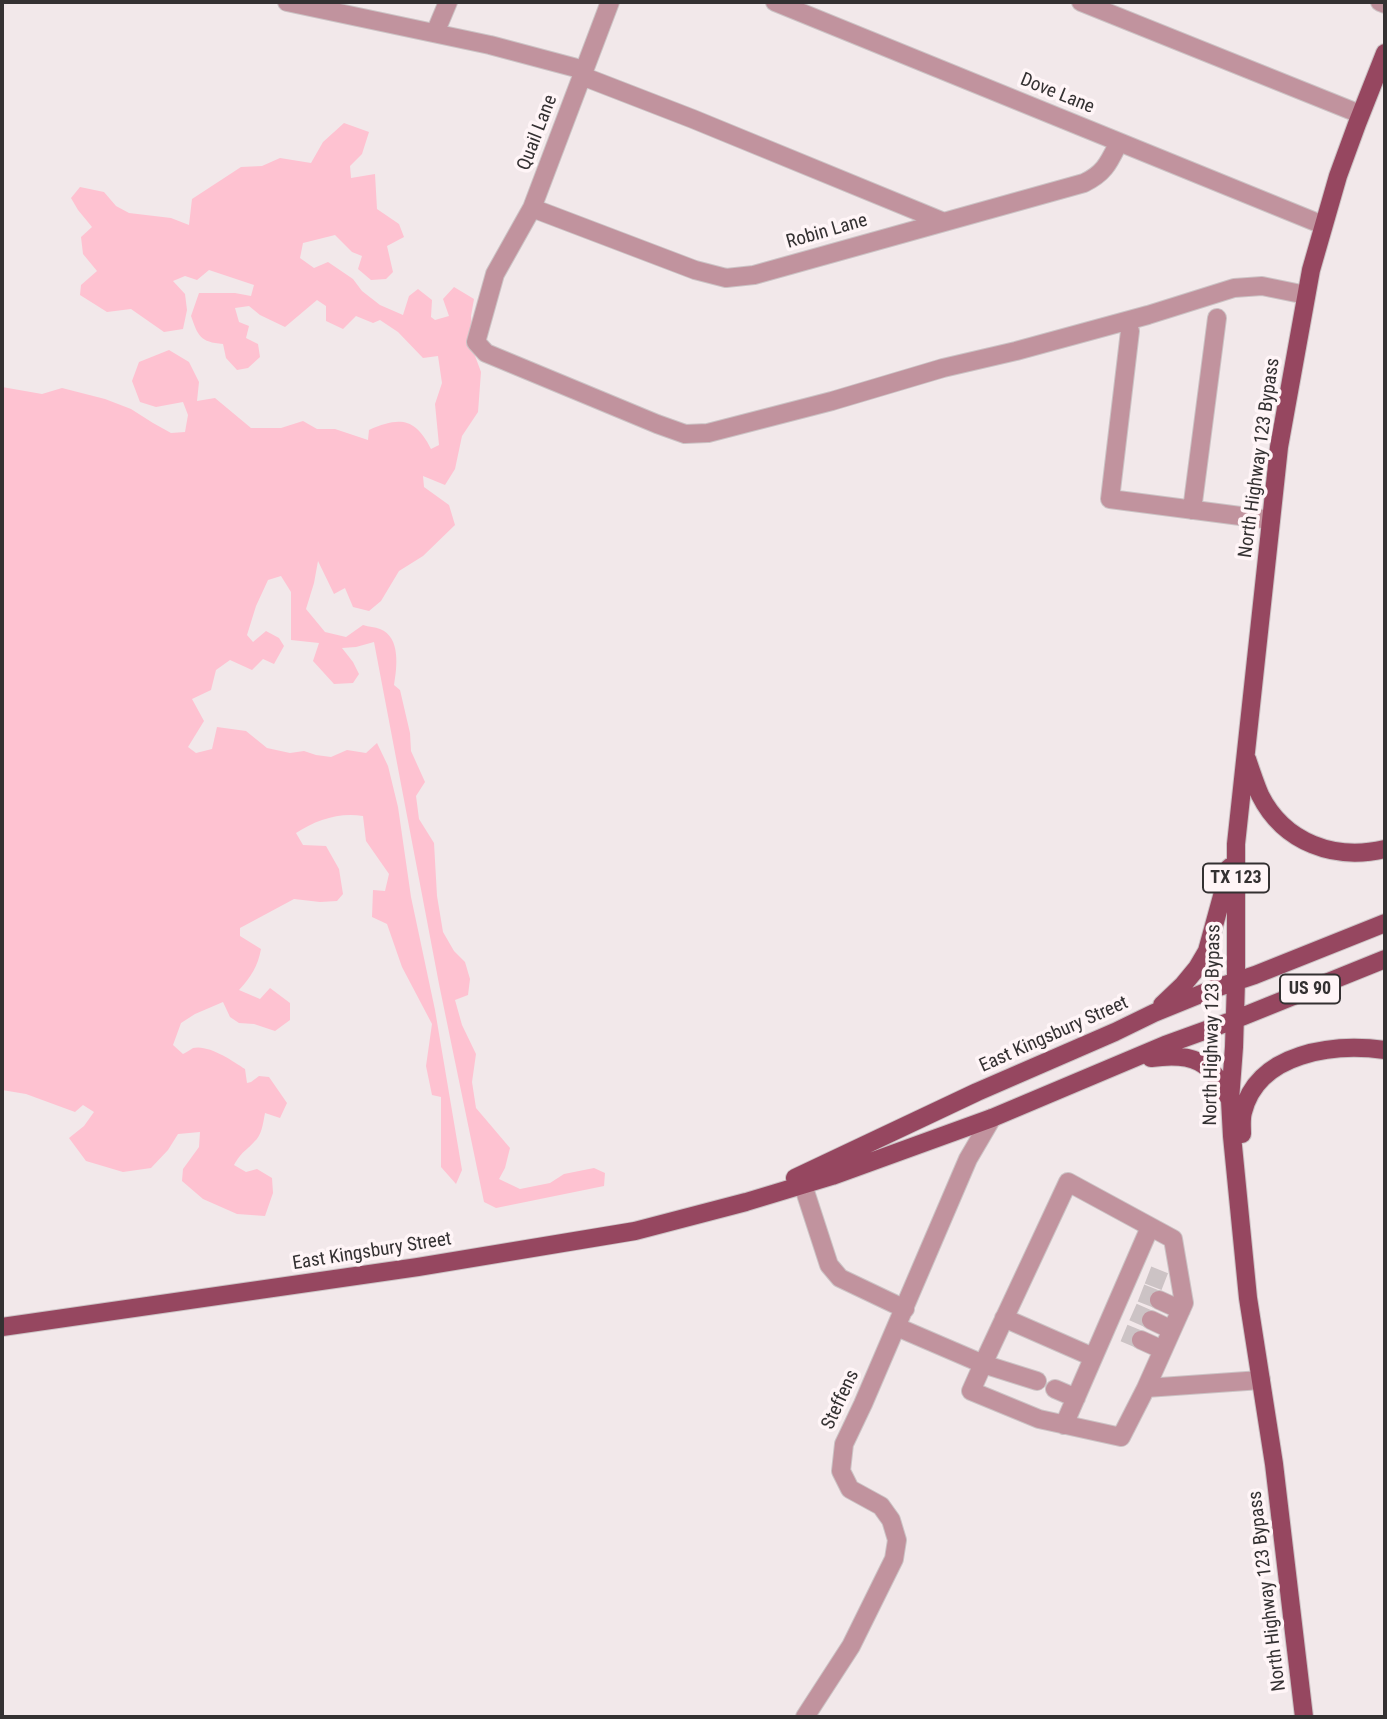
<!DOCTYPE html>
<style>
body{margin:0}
#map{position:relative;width:1387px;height:1719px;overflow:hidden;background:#f2e8ea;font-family:"Roboto Condensed",sans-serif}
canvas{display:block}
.frame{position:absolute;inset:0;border:4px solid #343132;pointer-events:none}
</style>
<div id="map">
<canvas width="1387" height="1719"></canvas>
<div class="frame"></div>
</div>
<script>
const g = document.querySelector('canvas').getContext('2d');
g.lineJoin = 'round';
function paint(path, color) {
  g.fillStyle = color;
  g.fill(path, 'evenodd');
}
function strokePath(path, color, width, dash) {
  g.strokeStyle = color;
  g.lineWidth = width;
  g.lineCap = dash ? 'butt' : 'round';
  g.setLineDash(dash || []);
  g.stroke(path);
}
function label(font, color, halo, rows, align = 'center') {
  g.font = font + ' "Roboto Condensed",sans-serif';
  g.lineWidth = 7;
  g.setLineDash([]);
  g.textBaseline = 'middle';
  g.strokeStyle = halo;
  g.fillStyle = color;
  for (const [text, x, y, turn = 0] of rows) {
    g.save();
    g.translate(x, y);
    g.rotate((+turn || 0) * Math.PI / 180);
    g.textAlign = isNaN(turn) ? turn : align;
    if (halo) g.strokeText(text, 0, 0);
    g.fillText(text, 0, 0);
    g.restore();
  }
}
const green = new Path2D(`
 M 344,123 L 369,132 L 362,154 L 350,166 L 351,178 L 375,174 L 377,209 L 399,224 L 404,237 L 387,246 L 393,272 L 386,279 L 371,280 L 358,269 L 362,256 L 352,252 L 335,235 L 303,243 L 300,258 L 314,268 L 328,262 L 353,279 L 362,291 L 380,305 L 403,315 L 409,296 L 418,289 L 432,300 L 431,317 L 435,320 L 449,316 L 443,299 L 454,287 L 474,299 L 471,316 L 474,353 L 481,372 L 478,412 L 462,436 L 455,469 L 445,485 L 423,476 L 424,487 L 449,505 L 455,525 L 423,556 L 399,571 L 381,601 L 369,611 L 353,607 L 345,588 L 334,594 L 318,561 L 314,583 L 306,609 L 325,632 L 346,637 L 363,625 C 369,627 375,627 380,629 C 401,637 397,668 394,685 L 400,690 L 410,733 L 411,751 L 425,782 L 416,796 L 419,819 L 434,843 L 437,896 L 443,932 L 454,951 L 465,962 L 470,979 L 468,995 L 455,1000 L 462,1025 L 476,1054 L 472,1082 L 476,1108 L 510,1148 L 505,1168 L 499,1179 L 520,1189 L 550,1183 L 564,1174 L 594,1168 L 605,1173 L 604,1186 L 496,1208 L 484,1202 L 439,984 L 374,642 L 356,647 L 342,648 L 353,662 L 359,674 L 353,683 L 334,684 L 313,661 L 319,643 L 291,640 L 291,592 L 281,576 L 268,580 L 256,606 L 247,635 L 253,642 L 266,631 L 279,638 L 284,646 L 274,664 L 263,659 L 252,670 L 230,660 L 216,670 L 211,690 L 192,699 L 204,721 L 188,747 L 196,753 L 212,749 L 217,727 L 246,731 L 267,748 L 290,753 L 304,751 L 316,755 L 331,757 L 347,750 L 366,753 L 377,743 L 388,766 L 398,807 L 411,897 L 435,1010 L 462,1170 L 456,1184 L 441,1167 L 441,1097 L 432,1095 L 426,1066 L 432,1024 L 402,967 L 387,924 L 372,917 L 373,890 L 385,891 L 389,874 L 366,841 L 363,816 C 339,812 316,820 296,833 L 303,845 L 326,846 L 339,869 L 343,894 L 337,901 L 320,902 L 294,899 L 240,928 L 240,936 L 261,949 C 258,966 251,977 239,990 L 260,999 L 270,988 L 290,1003 L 290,1020 L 275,1031 L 254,1024 L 239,1023 L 230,1017 L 223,1002 L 195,1014 L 181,1023 L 173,1045 L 183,1054 C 187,1052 190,1050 193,1048 C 208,1044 233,1061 245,1069 L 247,1083 L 251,1082 L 259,1076 L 269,1077 L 287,1103 L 280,1118 L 265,1113 C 263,1123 262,1135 254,1142 C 245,1152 242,1151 234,1165 L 246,1172 L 257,1169 L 272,1178 L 273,1193 L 265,1216 L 237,1214 L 203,1199 L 182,1181 L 183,1169 L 199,1147 L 200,1132 L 178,1134 L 168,1150 L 151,1168 L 123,1172 L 86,1161 L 69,1138 L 84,1126 L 94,1112 L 83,1105 L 75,1112 L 26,1094 L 2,1090 L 2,387 L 42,394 L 62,388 L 105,399 L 131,409 L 153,423 L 171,433 L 185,432 L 188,415 L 183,402 L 156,407 L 140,402 L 132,381 L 139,362 L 169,350 L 189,362 L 199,382 L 197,401 L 215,398 L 251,428 L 281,428 L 303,421 L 317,429 L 335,429 L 368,440 L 369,430 C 399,417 415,417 431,449 L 439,445 L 435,404 L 442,383 L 438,356 L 423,358 L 398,332 L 380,320 L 373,323 L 356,316 L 343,329 L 326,321 L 326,306 L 317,300 L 285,327 L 260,315 L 249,306 L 235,308 L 239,322 L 249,326 L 246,338 L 258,344 L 260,357 L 248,368 L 237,370 L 226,358 L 223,344 C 200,342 198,336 191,316 L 199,293 L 235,293 L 251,296 L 254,285 L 209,270 L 197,280 L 185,276 L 173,281 L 185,294 L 187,310 L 183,329 L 164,332 L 131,309 L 107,312 L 80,295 L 81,285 L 97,271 L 83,254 L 81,237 L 92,227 L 78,210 L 71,198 L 80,187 L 104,192 L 116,206 L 129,213 L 171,218 L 189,225 L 192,199 L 241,167 L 262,166 L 280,158 L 311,163 L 323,142 Z`);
const minorTunnel = new Path2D(`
 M 1148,1275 L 1166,1282
 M 1141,1293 L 1159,1300
 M 1133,1312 L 1151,1320
 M 1124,1333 L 1141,1340`);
const minor = new Path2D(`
 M 287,2 L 490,45 L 584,70
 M 610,2 L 532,208 L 495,274 L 476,342 L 486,353 L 657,424 L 685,434 L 708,433 L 832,401 L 943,368 L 1016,351 L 1148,315 L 1234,288 L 1262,286 L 1306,295
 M 775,2 L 1323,225
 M 1081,2 L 1360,114
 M 1380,2 L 1385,4
 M 435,33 L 448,2
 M 582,76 L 693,119 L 944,222
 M 532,208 L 695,270 L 726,278 L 754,275 L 1084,183 C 1105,173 1109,162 1119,142
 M 1130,331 L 1110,499 L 1271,520
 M 1192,510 L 1217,318
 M 803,1185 L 829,1265 L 840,1278 L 905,1309
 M 1159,1300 L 1181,1310
 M 1004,1318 L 1093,1357
 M 1151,1320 L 1172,1330
 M 897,1327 L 983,1364 L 971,1391 L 1039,1419 L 1121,1437 L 1146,1388 L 1261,1380
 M 1141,1340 L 1163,1350
 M 1037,1381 L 983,1364 L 1068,1182 L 1173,1239 L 1184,1303 L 1146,1388
 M 1055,1389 L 1076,1398
 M 1064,1425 L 1150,1227
 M 805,1717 L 851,1646 L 894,1559 L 897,1540 L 891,1520 L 881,1506 L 850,1489 L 841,1471 L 844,1444 L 863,1404 L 968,1159 L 992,1118`);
const major = new Path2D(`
 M 1247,759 C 1251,771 1255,783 1260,795 C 1284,843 1335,861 1385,849
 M 1162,1005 L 1183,985 L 1197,968 L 1207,951 L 1230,867
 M 1151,1058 C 1193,1052 1211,1061 1229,1098
 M 1242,1134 C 1242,1127 1241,1119 1243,1112 C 1258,1052 1334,1043 1385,1050
 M 795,1178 L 977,1092 L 1115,1032 L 1154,1013 L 1213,989 L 1255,975 L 1385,923
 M 2,1327 L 418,1267 L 635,1231 L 746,1202 L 832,1176 L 992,1118 L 1165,1045 L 1234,1020 L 1385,959
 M 1304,1717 L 1274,1464 L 1248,1298 L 1232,1136 L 1230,1100 L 1234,1047 L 1236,981 L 1236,844 L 1279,447 L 1311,270 L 1338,176 L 1357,124 L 1385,53`);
const shields = [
 [1236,878,66],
 [1310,989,60]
];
const shieldNames = [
 ["TX 123",1236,878],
 ["US 90",1310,989]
];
const streetNames = [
 ["Dove Lane",1057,94,22],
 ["Quail Lane",538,133,-69],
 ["Robin Lane",827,232,-16],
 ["North Highway 123 Bypass",1260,458,-82],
 ["North Highway 123 Bypass",1213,1025,-89],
 ["East Kingsbury Street",1054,1035,-24],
 ["East Kingsbury Street",372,1252,-9],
 ["Steffens",841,1400,-65],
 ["North Highway 123 Bypass",1268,1591,-97]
];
paint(green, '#fec2d1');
strokePath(minorTunnel, '#ccc3c5', 18, [18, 9]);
strokePath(minor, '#ccc3c5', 20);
strokePath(major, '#ccc3c5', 20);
strokePath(minor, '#c1939e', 18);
strokePath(major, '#964760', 18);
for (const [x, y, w] of shields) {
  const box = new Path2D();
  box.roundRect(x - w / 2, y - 14.5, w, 29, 5);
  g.fillStyle = '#fff5f7';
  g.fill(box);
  strokePath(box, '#343132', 2);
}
label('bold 18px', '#343132', null, shieldNames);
label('19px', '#343132', '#fff5f7', streetNames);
</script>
